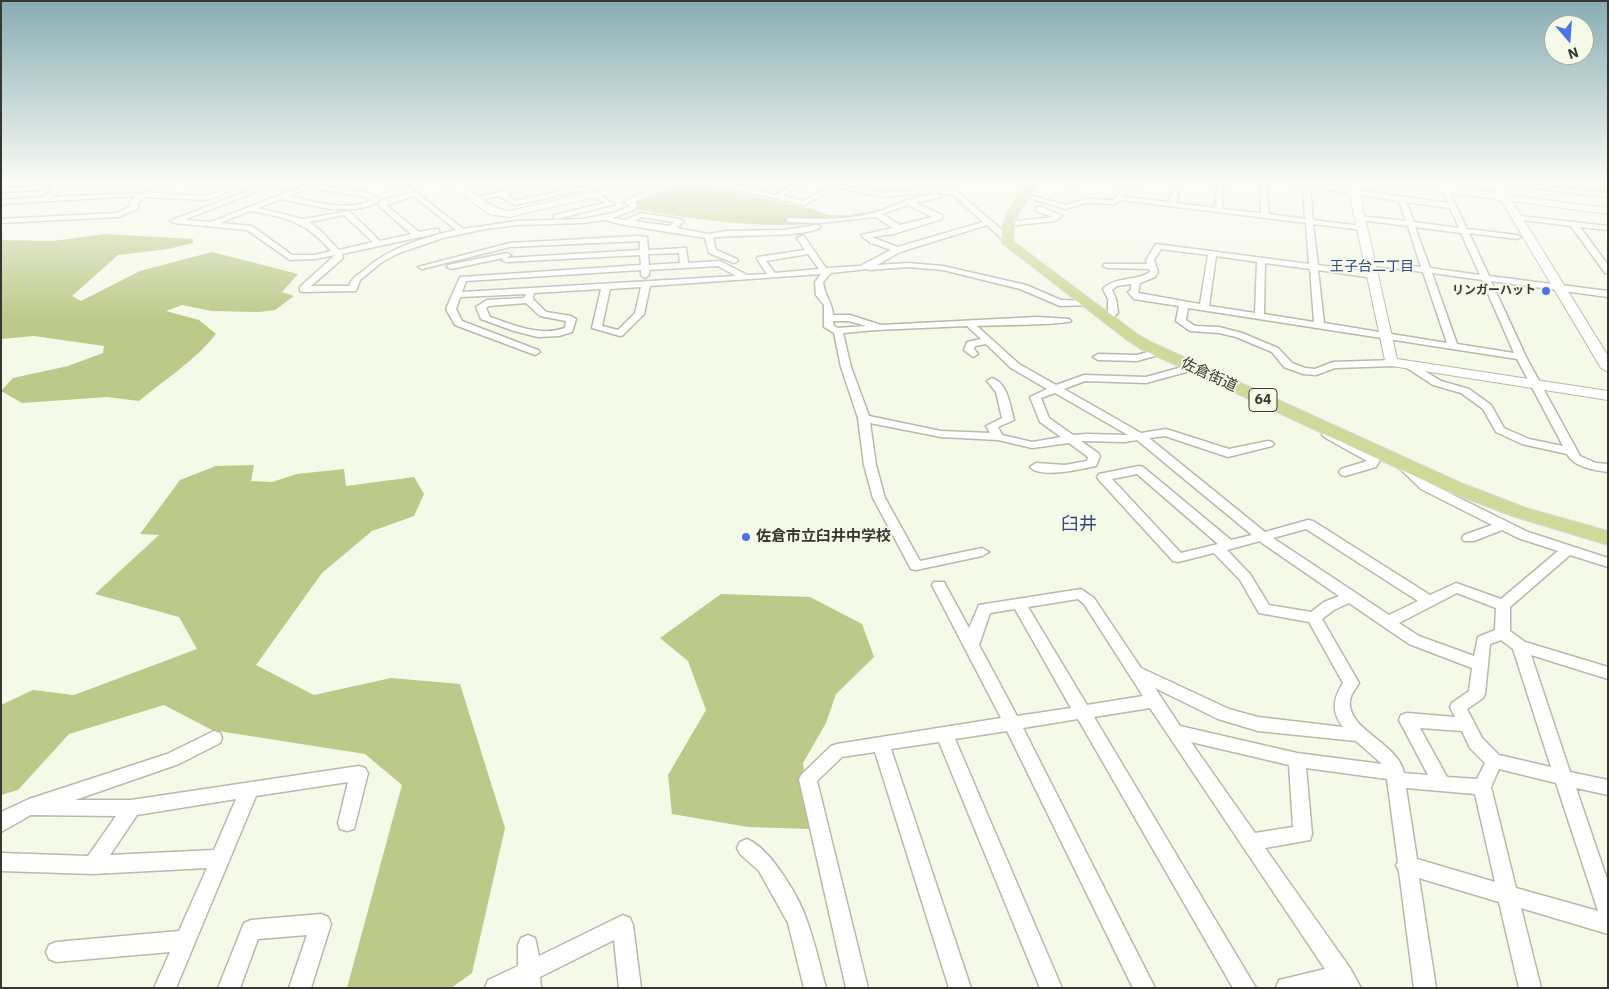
<!DOCTYPE html>
<meta charset="utf-8">
<style>
body{margin:0}
#map{position:relative;width:1609px;height:989px;overflow:hidden;background:#f5f9e8;font-family:"IBM Plex Sans",sans-serif}
canvas{display:block}
.frame{position:absolute;inset:0;border:2px solid #363731;pointer-events:none}
.north{position:absolute;left:1544px;top:15px;width:50px;height:50px;box-sizing:border-box;background:#f5f9e8;border:1px solid #a9ab9f;border-radius:50%;rotate:162deg;font-size:14px;font-weight:700;line-height:20px;text-align:center;color:#363731}
.north::after{content:'';display:block;margin:auto;width:18px;height:22px;background:#4f73e7;clip-path:polygon(50% 0,100% 100%,50% 72%,0 100%)}
</style>
<div id="map">
<canvas width="1609" height="989"></canvas>
<div class="frame"></div>
<div class="north">N</div>
</div>
<script>
const g = document.querySelector('canvas').getContext('2d');
g.lineJoin = 'round';
function paint(path, color) {
  g.fillStyle = color;
  g.fill(path, 'evenodd');
}
function strokePath(path, color, width, dash) {
  g.strokeStyle = color;
  g.lineWidth = width;
  g.lineCap = dash ? 'butt' : 'round';
  g.setLineDash(dash || []);
  g.stroke(path);
}
function label(font, color, halo, rows, align = 'center') {
  g.font = font + ' "IBM Plex Sans","Noto Sans JP",sans-serif';
  g.lineWidth = 4;
  g.setLineDash([]);
  g.textBaseline = 'middle';
  g.strokeStyle = halo;
  g.fillStyle = color;
  for (const [text, x, y, turn = 0] of rows) {
    g.save();
    g.translate(x, y);
    g.rotate((+turn || 0) * Math.PI / 180);
    g.textAlign = isNaN(turn) ? turn : align;
    if (halo) g.strokeText(text, 0, 0);
    g.fillText(text, 0, 0);
    g.restore();
  }
}
const forest = new Path2D(`
 M 680,184 L 714,188 L 808,208 L 828,215 L 849,215 L 882,209 L 886,213 C 805,234 717,224 636,209 L 629,204 L 659,194 Z
 M 1,233 L 3,233 L 2,240 L 53,241 L 104,234 L 193,239 L 193,243 L 168,249 L 118,255 L 72,296 L 81,301 L 140,271 L 212,252 L 298,274 L 282,292 L 294,296 L 275,310 L 259,312 L 212,311 L 182,305 L 166,311 L 199,320 L 216,334 C 195,361 165,379 139,401 L 107,397 L 22,403 L 1,391 L 13,378 L 68,366 L 103,353 L 104,346 L 34,336 L 1,339 Z
 M 254,465 L 251,481 L 272,482 L 297,474 L 344,469 L 346,486 L 414,477 L 424,494 L 414,516 L 372,531 L 322,573 L 256,665 L 314,695 L 391,678 L 460,684 L 505,828 L 472,973 L 451,988 L 347,988 L 402,785 L 365,754 L 212,730 L 164,705 L 69,734 L 18,790 L 1,795 L 1,705 L 33,690 L 74,695 L 197,649 L 179,617 L 95,594 L 159,535 L 140,534 L 180,480 L 216,466 Z
 M 721,594 L 810,597 L 862,624 L 874,657 L 836,694 L 826,723 L 803,763 L 810,829 L 748,827 L 672,814 L 668,775 L 706,710 L 688,661 L 660,638 Z`);
const street = new Path2D(`
 M 66,182 L 135,182 L 132,184 L 68,186 L 65,184 Z
 M 163,182 L 171,182 L 153,193 L 204,196 L 208,198 L 204,200 L 147,197 L 138,202 L 138,209 L 118,217 L 1,223 L 1,219 L 117,213 L 131,206 L 130,202 L 137,196 L 1,204 L 1,200 L 43,197 L 54,189 L 1,192 L 1,188 L 56,185 L 62,187 L 62,189 L 53,197 L 144,193 Z
 M 184,182 L 222,182 L 210,187 Z
 M 271,182 L 280,182 L 184,220 L 211,222 L 313,182 L 319,182 L 317,185 L 364,192 L 380,200 L 369,206 L 355,209 L 330,209 L 281,199 L 258,208 L 303,219 L 349,211 L 380,241 L 411,234 L 378,205 L 382,200 L 410,193 L 404,188 L 382,182 L 408,186 L 463,229 L 517,221 L 583,219 L 613,213 L 628,207 L 629,205 L 624,202 C 631,197 670,182 677,182 L 666,190 L 636,201 L 634,202 L 637,204 L 634,210 L 612,218 L 625,220 L 641,213 L 680,219 L 684,221 L 677,228 L 709,234 L 726,231 L 784,230 L 817,225 L 821,227 C 804,239 738,233 713,238 L 716,250 L 737,259 L 738,261 L 734,263 L 709,253 L 705,238 L 625,225 L 604,220 L 583,223 L 517,225 L 485,229 L 443,238 L 399,253 L 382,262 L 360,280 L 356,291 L 303,292 L 300,291 L 300,287 L 335,255 L 315,259 L 290,260 L 247,230 L 174,223 L 170,221 ZM 309,188 L 362,196 L 371,200 C 346,213 314,201 288,196 ZM 414,196 L 456,230 C 423,238 390,247 364,270 C 357,276 352,277 349,286 L 311,286 L 343,258 L 342,254 L 439,233 L 439,229 L 436,229 L 419,232 L 386,205 ZM 250,211 C 287,217 306,222 331,251 L 315,255 L 292,255 L 252,226 L 220,223 ZM 344,215 L 373,242 L 339,250 L 321,231 L 309,222 ZM 642,217 L 674,222 L 670,226 L 634,221 Z
 M 489,182 L 502,182 L 460,192 L 457,190 Z
 M 545,182 L 558,182 L 506,194 L 516,201 L 578,187 L 588,189 L 615,204 L 557,219 L 553,217 L 554,215 L 605,203 L 584,192 L 578,191 L 515,205 L 499,196 L 473,201 L 469,199 Z
 M 580,182 L 591,184 L 615,182 L 591,188 L 578,185 L 577,184 Z
 M 716,182 L 724,182 L 776,195 L 795,182 L 803,182 L 783,196 L 804,201 L 834,183 L 884,193 L 925,189 L 947,190 L 939,182 L 946,182 L 1010,237 L 1010,241 L 1004,241 L 987,225 L 900,252 L 877,265 L 908,263 L 943,266 L 1026,285 L 1061,300 L 1089,301 L 1089,305 L 1060,306 L 1020,289 L 943,270 L 908,267 L 870,270 L 867,269 L 831,273 L 823,282 C 825,298 832,300 833,315 L 850,315 L 881,325 L 1037,317 L 1069,319 L 1071,321 C 1066,325 990,325 977,326 L 1019,364 L 1056,385 L 1084,375 L 1146,377 L 1193,364 L 1197,365 L 1197,369 L 1146,383 L 1085,381 L 1064,389 L 1141,433 L 1166,429 L 1229,449 L 1268,441 L 1272,442 L 1274,444 L 1272,446 L 1228,457 L 1165,436 L 1149,438 L 1265,532 L 1308,520 L 1313,521 L 1430,595 L 1456,583 L 1501,599 L 1558,551 L 1518,538 L 1502,530 L 1474,541 L 1464,541 L 1462,538 L 1464,535 L 1492,525 L 1421,489 L 1396,465 L 1402,461 L 1406,462 L 1429,483 L 1528,532 L 1608,558 L 1608,567 L 1570,555 L 1510,607 L 1510,631 L 1525,642 L 1608,667 L 1608,679 L 1531,655 L 1570,772 L 1608,780 L 1608,795 L 1576,788 L 1608,882 L 1608,934 L 1521,908 L 1541,988 L 1519,988 L 1499,902 L 1419,878 L 1436,988 L 1414,988 L 1399,871 L 1396,865 L 1398,862 L 1387,779 L 1306,768 L 1312,834 L 1310,840 L 1265,848 L 1350,968 L 1361,988 L 1276,988 L 1279,980 L 1325,969 L 1150,708 L 1094,717 L 1256,988 L 1233,988 L 1078,719 L 1023,728 L 1155,988 L 1133,988 L 1007,731 L 955,739 L 1062,988 L 1040,988 L 939,742 L 891,749 L 971,988 L 949,988 L 875,752 L 842,757 L 817,781 L 868,988 L 846,988 L 799,779 L 802,774 L 831,746 L 837,744 L 1001,718 L 932,585 L 934,582 L 944,582 L 969,628 L 979,605 L 1081,589 L 1094,598 L 1141,668 L 1229,709 L 1258,717 L 1343,727 C 1331,711 1333,699 1343,683 L 1309,622 L 1259,613 L 1240,580 L 1214,553 L 1178,562 L 1173,561 L 1099,480 L 1097,477 L 1099,474 L 1139,466 L 1143,467 L 1231,540 L 1252,535 L 1137,440 L 1125,442 L 1081,441 L 1098,453 L 1100,456 L 1096,466 C 1081,469 1041,479 1030,467 L 1036,463 L 1065,465 L 1087,461 L 1088,457 L 1069,443 L 1032,448 L 998,440 L 941,437 L 870,423 L 876,465 L 885,498 L 920,561 L 982,548 L 989,552 L 982,556 L 916,570 L 911,569 L 873,498 L 864,465 L 858,418 L 841,367 L 834,333 L 824,327 L 824,305 L 816,295 L 815,282 L 821,274 L 650,286 L 644,314 L 623,335 L 620,336 L 592,328 L 601,289 L 534,293 L 533,299 L 546,312 L 571,316 L 576,319 L 572,332 L 559,336 L 538,337 L 514,331 L 481,319 L 476,307 L 487,300 L 524,298 L 526,294 L 460,297 L 456,309 L 462,321 L 538,350 L 540,352 L 535,355 L 455,325 L 446,309 L 460,277 L 641,265 L 640,255 L 506,262 L 502,260 L 503,258 L 451,269 L 447,267 L 448,265 L 507,253 L 511,255 L 507,258 L 640,250 L 640,241 L 510,247 L 422,269 L 418,267 L 510,243 L 638,236 L 647,237 L 648,250 L 686,248 L 688,263 L 720,261 L 747,275 L 767,274 L 757,259 L 758,257 L 805,250 L 797,238 L 801,236 L 804,236 L 826,268 L 860,266 L 891,250 L 869,242 L 861,235 L 893,228 L 876,217 L 819,223 L 787,222 L 787,218 L 790,218 C 816,219 845,220 870,214 C 893,208 917,192 940,195 L 940,197 L 916,203 L 942,215 L 942,219 L 893,234 L 871,237 L 898,247 L 983,222 L 952,194 L 925,193 L 884,197 L 835,187 L 805,205 L 716,185 ZM 908,205 L 932,217 L 900,225 L 882,214 ZM 679,253 L 680,263 L 649,265 L 648,254 ZM 808,254 L 819,269 L 775,273 L 766,261 ZM 718,266 L 736,276 L 462,292 L 466,281 L 641,270 L 641,275 L 645,278 L 649,275 L 649,270 ZM 641,287 L 635,313 L 618,330 L 602,326 L 610,289 ZM 526,303 L 540,316 L 566,321 L 565,328 C 539,337 514,325 490,317 L 486,308 L 489,306 ZM 833,321 L 849,321 L 866,326 L 838,328 L 834,326 ZM 967,326 L 981,339 L 967,342 L 964,350 L 973,357 L 978,354 L 974,349 L 975,346 L 986,344 L 1011,368 L 1047,389 L 1030,397 L 1040,422 L 1061,437 L 1032,442 L 1002,435 L 998,427 L 1014,420 C 1010,406 1008,383 992,378 L 987,381 L 996,392 L 1002,418 L 986,426 L 990,433 L 941,431 L 869,416 L 851,367 L 843,333 L 876,330 ZM 1055,393 L 1128,435 L 1086,434 L 1073,435 L 1049,418 L 1041,398 ZM 1137,474 L 1218,544 L 1181,553 L 1112,479 ZM 1306,529 L 1418,601 L 1389,615 L 1273,538 ZM 1260,541 L 1262,543 L 1339,596 L 1324,602 L 1311,612 L 1269,605 L 1250,574 L 1227,550 ZM 1457,593 L 1496,608 L 1495,630 L 1478,637 L 1474,656 L 1419,636 L 1399,623 ZM 1078,599 L 1084,604 L 1143,696 L 1087,705 L 1028,607 ZM 1349,603 L 1409,644 L 1472,668 L 1469,691 L 1452,703 L 1450,707 L 1455,717 L 1407,713 L 1401,715 L 1399,720 L 1428,775 L 1404,773 C 1399,743 1346,730 1350,700 C 1351,694 1356,688 1359,683 L 1322,619 L 1334,610 ZM 1015,609 L 1071,708 L 1017,716 L 979,645 L 990,613 ZM 1501,640 L 1513,649 L 1551,767 L 1499,755 L 1482,738 L 1467,709 L 1483,698 L 1485,694 L 1490,644 ZM 1155,688 L 1218,719 L 1258,731 L 1356,741 L 1382,764 L 1297,753 L 1180,726 ZM 1420,728 L 1462,731 L 1470,748 L 1485,763 L 1477,779 L 1447,777 ZM 1191,742 L 1289,765 L 1293,827 L 1255,833 ZM 1499,769 L 1556,783 L 1598,911 L 1516,888 L 1491,787 ZM 1406,788 L 1475,794 L 1495,882 L 1417,859 Z
 M 1014,182 L 1028,182 L 1036,185 L 1033,187 Z
 M 1066,182 L 1075,182 L 1075,183 L 1072,185 Z
 M 1131,182 L 1140,182 L 1131,186 L 1123,197 L 1169,202 L 1176,182 L 1182,182 L 1176,203 L 1215,208 L 1217,182 L 1223,182 L 1222,209 L 1261,213 L 1260,182 L 1266,182 L 1269,214 L 1305,219 L 1303,186 L 1283,182 L 1300,182 L 1448,203 L 1444,193 L 1449,192 L 1467,229 L 1517,235 L 1521,237 L 1517,239 L 1469,233 L 1489,276 L 1608,291 L 1608,297 L 1491,281 L 1526,357 L 1580,456 L 1596,463 L 1608,464 L 1608,472 C 1593,470 1574,467 1567,454 L 1522,444 L 1496,432 L 1483,409 L 1461,393 L 1433,385 L 1401,364 L 1406,361 L 1410,362 L 1441,381 L 1469,389 L 1491,405 L 1504,428 L 1529,439 L 1563,446 L 1517,359 L 1188,308 L 1186,320 L 1195,326 L 1219,327 L 1242,333 L 1278,348 L 1292,363 L 1305,368 L 1315,369 L 1333,362 L 1395,360 L 1400,363 L 1395,366 L 1335,368 L 1316,375 L 1303,374 L 1284,367 L 1272,352 L 1236,337 L 1219,333 L 1190,331 L 1176,321 L 1179,306 L 1134,299 L 1128,292 L 1131,290 L 1131,284 L 1117,286 L 1112,290 L 1116,299 L 1118,313 L 1110,320 L 1104,320 L 1102,318 L 1108,312 L 1108,299 L 1103,289 C 1115,276 1135,282 1150,272 L 1149,269 L 1107,268 L 1103,266 L 1104,264 L 1147,264 L 1146,260 L 1156,244 L 1309,264 L 1306,223 L 1120,200 L 1115,204 L 1085,203 L 1066,209 L 1022,196 L 1025,194 L 1066,205 L 1085,199 L 1113,200 L 1127,184 ZM 1310,187 L 1399,201 L 1406,221 L 1360,216 L 1356,218 L 1360,220 L 1408,226 L 1421,267 L 1371,261 L 1367,263 L 1371,265 L 1423,272 L 1447,343 L 1324,323 L 1318,270 L 1373,278 L 1377,275 L 1373,272 L 1318,265 L 1313,224 L 1362,230 L 1366,228 L 1362,226 L 1313,220 ZM 1406,202 L 1450,208 L 1459,228 L 1414,222 ZM 1415,227 L 1461,233 L 1480,275 L 1430,268 ZM 1161,249 L 1208,255 L 1200,304 L 1138,293 L 1140,283 L 1155,277 L 1158,272 L 1154,260 ZM 1216,256 L 1257,262 L 1255,313 L 1209,306 ZM 1265,263 L 1310,269 L 1314,322 L 1264,314 ZM 1432,273 L 1482,280 L 1514,353 L 1457,344 Z
 M 1509,182 L 1608,193 L 1608,197 L 1507,185 L 1506,184 Z
 M 1036,207 L 1042,207 L 1062,216 L 1055,221 L 1008,226 L 1004,224 L 1008,222 L 1053,217 L 1036,211 Z
 M 1512,215 L 1608,226 L 1608,230 L 1580,227 L 1608,265 L 1608,273 L 1605,273 L 1571,226 L 1515,219 L 1512,219 Z
 M 1159,349 L 1162,350 L 1162,354 L 1137,361 L 1098,360 L 1093,357 L 1098,354 L 1137,355 Z
 M 1331,430 L 1335,431 L 1336,435 L 1378,457 L 1380,460 L 1376,467 L 1345,476 L 1341,475 L 1339,472 L 1341,469 L 1367,461 L 1324,437 L 1322,435 Z
 M 214,731 L 220,733 L 222,738 L 220,743 L 179,764 L 75,800 L 131,800 L 359,766 L 365,768 L 368,773 L 354,829 L 347,831 L 340,829 L 338,823 L 348,782 L 256,796 L 176,988 L 154,988 L 170,952 L 56,962 L 49,959 L 46,952 L 49,945 L 56,942 L 179,931 L 207,868 L 93,874 L 1,871 L 1,853 L 88,856 L 116,816 L 31,815 L 1,832 L 1,812 L 29,799 L 167,754 ZM 236,799 L 214,850 L 110,855 L 137,815 Z
 M 747,839 C 770,848 800,898 807,921 C 815,943 820,966 826,988 L 804,988 L 788,923 L 759,871 L 740,854 L 737,848 L 740,842 Z
 M 321,914 L 328,917 L 331,924 L 311,988 L 289,988 L 307,935 L 258,939 L 240,988 L 218,988 L 244,923 L 251,920 Z
 M 623,915 L 630,918 L 633,925 L 641,988 L 619,988 L 614,940 L 540,977 L 541,988 L 485,988 L 488,980 L 518,966 L 518,945 L 521,938 L 528,935 L 535,938 L 539,956 Z`);
const secondary = new Path2D(`
 M 242,182 L 256,182 L 207,200 L 199,198 Z
 M 444,182 C 469,182 483,208 509,211 L 641,182 L 659,182 L 509,217 L 489,214 Z
 M 1347,182 L 1357,182 L 1397,359 L 1608,391 L 1608,400 L 1386,365 Z
 M 1387,182 L 1413,182 L 1497,193 L 1490,182 L 1500,182 L 1508,195 L 1608,208 L 1608,214 L 1512,201 L 1608,356 L 1608,372 L 1601,368 L 1501,200 L 1392,185 Z`);
const primary = new Path2D(`
 M 1030,182 L 1041,182 C 1028,200 1010,217 1014,242 L 1137,334 L 1153,343 L 1461,483 L 1526,508 L 1608,531 L 1608,545 L 1512,516 L 1447,491 L 1141,349 L 1127,340 L 1002,243 C 999,220 1014,198 1030,182 Z`);
const markers = [
 [1546,291,5,"#4f73e7"],
 [746,537,5,"#4f73e7"]
];
const farPoinames = [
 ["リンガーハット",1536,291]
];
const farNeighbourhoodnames = [
 ["王子台二丁目",1372,267]
];
const shields = [
 [1263,400,28]
];
const shieldNames = [
 ["64",1263,400]
];
const streetNames = [
 ["佐倉街道",1209,375,25]
];
const poiNames = [
 ["佐倉市立臼井中学校",756,537]
];
const quarterNames = [
 ["臼井",1079,525]
];
paint(forest, '#bcc989');
strokePath(street, '#b6baaa', 3);
strokePath(secondary, '#b6baaa', 2);
strokePath(primary, '#dbdbda', 2);
paint(street, '#fff');
paint(secondary, '#fff');
paint(primary, '#ced99a');
const sky = g.createLinearGradient(0, 0, 0, 320);
sky.addColorStop(0, '#87adb3');
sky.addColorStop(0.57, '#fafcf5');
sky.addColorStop(1, '#fafcf500');
g.fillStyle = sky;
g.fillRect(0, 0, 1609, 320);
for (const [x, y, r, color] of markers) {
  const dot = new Path2D();
  dot.arc(x, y, r, 0, 2 * Math.PI);
  g.fillStyle = color;
  g.fill(dot);
  strokePath(dot, '#f5f9e8', 2);
}
label('bold 12px', '#363731', '#f5f9e8', farPoinames, 'right');
label('14px', '#334781', '#f5f9e8', farNeighbourhoodnames);
for (const [x, y, w] of shields) {
  const box = new Path2D();
  box.roundRect(x - w / 2, y - 11.5, w, 23, 4);
  g.fillStyle = '#f5f9e8';
  g.fill(box);
  strokePath(box, '#363731', 1);
}
label('bold 14px', '#363731', null, shieldNames);
label('15px', '#363731', '#f5f9e8', streetNames);
label('bold 15px', '#363731', '#f5f9e8', poiNames, 'left');
label('18px', '#334781', '#f5f9e8', quarterNames);
</script>
